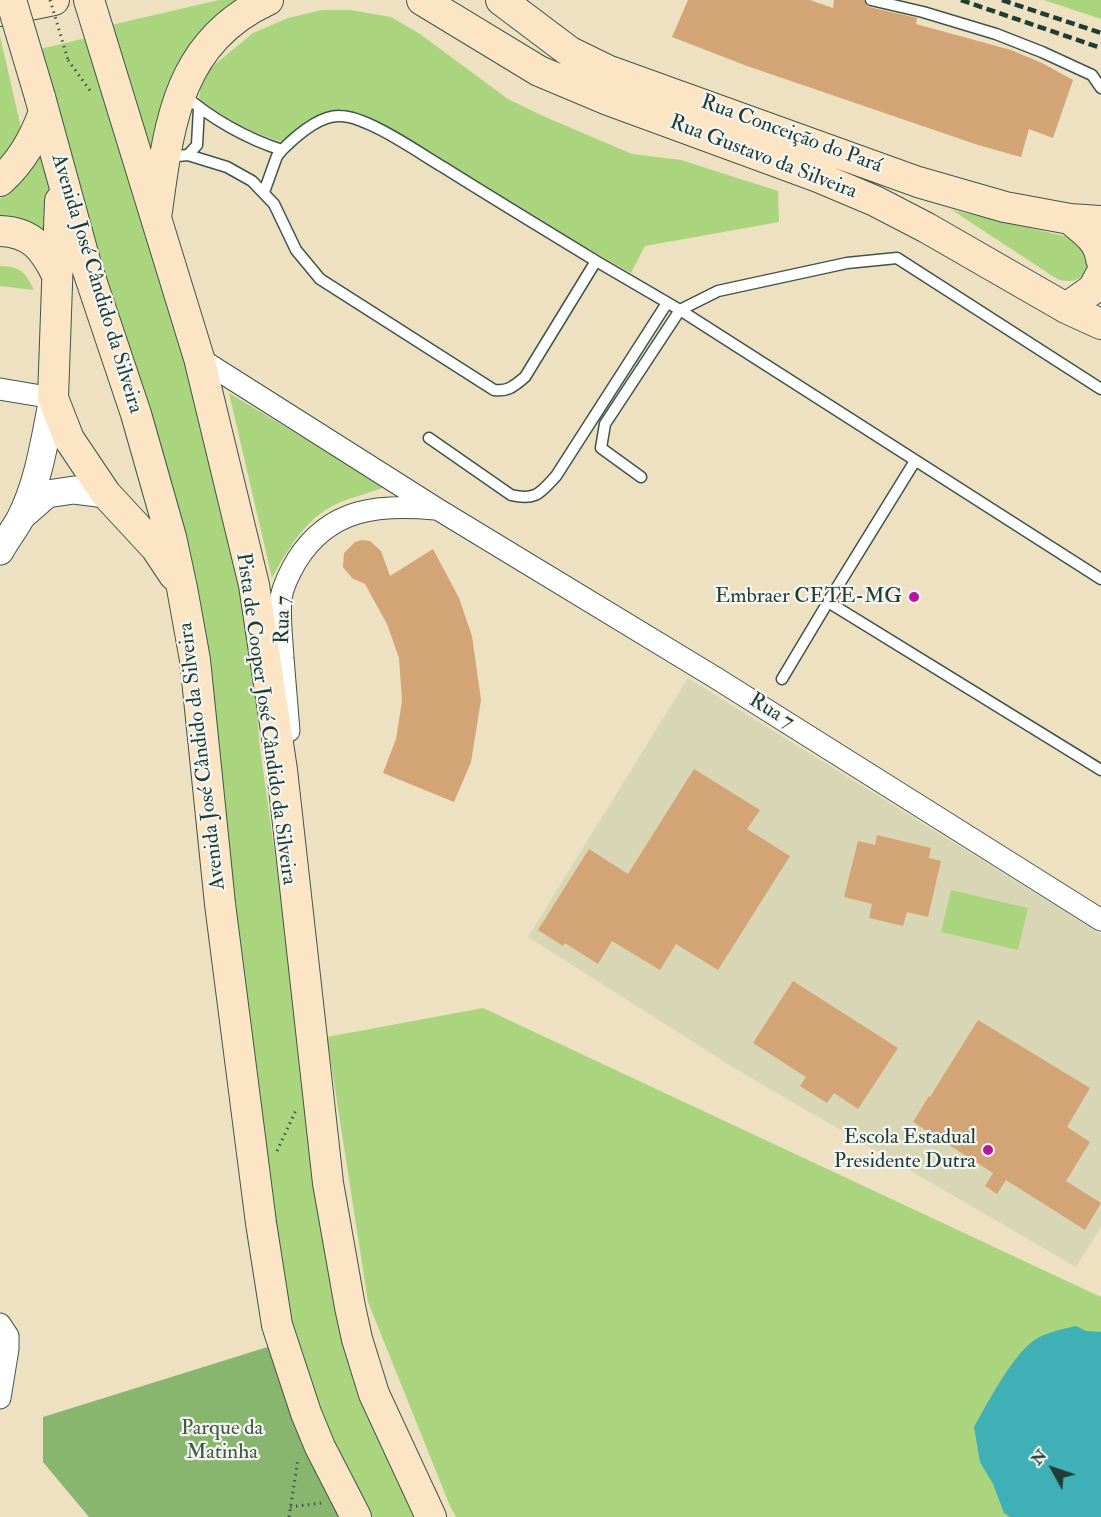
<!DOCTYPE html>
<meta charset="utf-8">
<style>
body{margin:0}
#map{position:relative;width:1101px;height:1517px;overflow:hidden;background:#ede1c1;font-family:"IM FELL Double Pica",serif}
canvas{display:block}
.north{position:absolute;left:1023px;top:1439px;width:60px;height:60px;-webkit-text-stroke:4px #f6f6f2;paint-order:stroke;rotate:310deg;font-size:16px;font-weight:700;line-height:24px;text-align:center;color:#1f3d34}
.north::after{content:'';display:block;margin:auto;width:21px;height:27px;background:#1f3d34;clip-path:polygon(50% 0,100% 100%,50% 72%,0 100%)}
</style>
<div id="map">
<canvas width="1101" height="1517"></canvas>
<div class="north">N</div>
</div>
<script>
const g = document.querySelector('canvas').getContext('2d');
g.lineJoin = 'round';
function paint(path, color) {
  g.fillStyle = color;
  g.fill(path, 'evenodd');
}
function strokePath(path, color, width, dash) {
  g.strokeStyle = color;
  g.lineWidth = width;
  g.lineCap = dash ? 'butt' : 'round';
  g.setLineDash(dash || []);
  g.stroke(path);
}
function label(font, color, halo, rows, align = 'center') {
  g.font = font + ' "IM FELL Double Pica",serif';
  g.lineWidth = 4.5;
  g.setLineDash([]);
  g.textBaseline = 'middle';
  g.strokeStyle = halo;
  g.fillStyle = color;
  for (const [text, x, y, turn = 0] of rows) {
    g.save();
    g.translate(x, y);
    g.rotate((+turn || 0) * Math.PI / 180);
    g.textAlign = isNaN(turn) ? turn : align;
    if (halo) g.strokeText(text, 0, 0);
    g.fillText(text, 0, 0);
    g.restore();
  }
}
const built = new Path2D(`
 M 688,678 L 1101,934 L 1101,1227 L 1076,1267 L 739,1071 L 528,937 Z`);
const green = new Path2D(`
 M 219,0 L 253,0 L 232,10 L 148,174 L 107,26 Z
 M 1044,0 L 1101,0 L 1101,19 Z
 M 322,10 L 350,10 L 391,17 L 420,34 L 508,99 L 543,116 L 632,154 L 681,160 L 778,191 L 779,222 L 645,246 L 631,273 L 343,109 L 317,116 L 282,142 C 253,134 223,117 199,99 L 202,75 L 253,33 L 288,18 Z
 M 0,36 L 22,132 L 0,172 Z
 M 86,38 L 195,387 L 246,591 L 260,748 L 335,1282 L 423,1517 L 364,1517 L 322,1434 L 287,1323 L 204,662 L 36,50 Z
 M 45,145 L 54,199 L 54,255 L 0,224 L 0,199 L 24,176 Z
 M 952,210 L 1077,239 L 1091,267 C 1081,280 1073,284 1057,279 Z
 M 0,266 C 21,267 25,271 34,290 L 0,286 Z
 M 229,393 L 385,487 C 368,494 342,499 327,509 C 302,525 286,552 272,578 Z
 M 951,890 L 1028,908 L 1018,950 L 941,932 Z
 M 483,1008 L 1101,1297 L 1101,1517 L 456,1517 L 450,1506 L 368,1302 L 327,1037 Z`);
const forest = new Path2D(`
 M 274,1345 L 345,1517 L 89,1517 L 43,1462 L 43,1417 Z`);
const water = new Path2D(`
 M 1076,1326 L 1086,1331 L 1101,1332 L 1101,1517 L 1010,1517 L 1004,1513 L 993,1484 L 980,1462 L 974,1427 C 989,1401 1012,1355 1036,1339 C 1048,1332 1063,1329 1076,1326 Z`);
const building = new Path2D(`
 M 688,0 L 810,0 L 833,8 L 834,0 L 864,0 L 866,5 L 869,7 L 917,18 L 916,24 L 1011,50 L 1042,63 L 1073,80 L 1053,138 L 1029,129 L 1021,157 L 978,145 L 747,66 L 672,37 Z
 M 362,540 L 370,541 L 381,551 L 390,576 L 433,549 L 459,598 L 472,636 L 481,700 L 471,762 L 454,802 L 383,773 L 396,739 L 402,701 L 399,658 L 387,624 L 365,584 L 352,578 L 343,567 L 344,553 L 355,542 Z
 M 694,769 L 760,810 L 747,829 L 790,856 L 718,970 L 676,944 L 660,970 L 612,941 L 598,964 L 565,943 L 563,946 L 538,930 L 589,849 L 628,874 Z
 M 877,835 L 931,848 L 929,858 L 941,861 L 928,917 L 907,912 L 903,926 L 869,918 L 872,904 L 844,897 L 858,841 L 875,845 Z
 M 793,981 L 898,1048 L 858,1109 L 834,1093 L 827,1103 L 800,1086 L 806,1077 L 753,1043 Z
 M 978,1020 L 1090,1088 L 1067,1127 L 1090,1142 L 1066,1181 L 1101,1203 L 1085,1230 L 1006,1180 L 997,1194 L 985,1186 L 993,1173 L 913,1122 L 929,1096 L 930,1097 Z`);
const path = new Path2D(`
 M 68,60 L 91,92
 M 277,1151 L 296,1110
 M 290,1507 L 321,1503
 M 289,1517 L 298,1459`);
const service = new Path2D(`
 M 871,0 L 923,12 L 996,34 L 1042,52 L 1092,75 L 1101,88
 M 188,155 L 197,145 L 199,108
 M 167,157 L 188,155 L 227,167 L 252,181 L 274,204 L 296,250 L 320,279 L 494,390 C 508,392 514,386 525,377 L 596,261 C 545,230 494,199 443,167 C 419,153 367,116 340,116 C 319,115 296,136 282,150 C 247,139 210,118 183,94
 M 264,192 L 277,156 L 282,150
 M 596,261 L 680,310 L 605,424 L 601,448 L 641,477
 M 1101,389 L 897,258 L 847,263 L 718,291 L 680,310 L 1101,579
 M 429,438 L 511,495 C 536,501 540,493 556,476 L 667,303
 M 915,461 L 828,602 L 1101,770
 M 782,679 L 828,602`);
const minor = new Path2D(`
 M 199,358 L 439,510 L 716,678 L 1101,920
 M 0,389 L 53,398
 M 289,731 C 287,707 285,682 283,658 C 282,638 279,618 281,598 C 283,585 290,572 297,560 C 330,508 378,504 435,509
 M 0,1324 L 8,1336 L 8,1349 L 0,1398`);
const tertiary = new Path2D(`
 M 23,515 L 47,494 L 74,490 L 106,494
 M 0,551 C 6,540 14,530 20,519 C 39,482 45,438 53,398`);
const secondary = new Path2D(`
 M 89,0 L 199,358 L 254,585 L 282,770 L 328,1183 L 350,1307 L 357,1339 L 374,1394 L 431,1517
 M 422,0 L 539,71 L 608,100 L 818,177 L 875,201 L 927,228 L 1066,308 L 1101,324
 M 501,0 L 570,52 L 607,70 L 918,182 L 1005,207 L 1070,219 L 1101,221
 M 0,11 L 54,0
 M 40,97 L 87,268 L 136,414 L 171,537 L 182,588 L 195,660 L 220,904 L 261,1223 L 277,1325 L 306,1413 L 320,1447 L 356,1517
 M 0,181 C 22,161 34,139 44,112
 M 60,201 L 53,398 L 69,439 L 106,494 L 156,548 L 174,575
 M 157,211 C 169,123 178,42 268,0
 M 1070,219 C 1083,230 1099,240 1101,259
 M 0,231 C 32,232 44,249 57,275
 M 1066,308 L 1093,289 L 1101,274`);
const rail = new Path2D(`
 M 961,0 L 1101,48
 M 1002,0 L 1101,33`);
const pathBridge = new Path2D(`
 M 50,0 L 68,60`);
const secondaryBridge = new Path2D(`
 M 11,0 L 40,97`);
const markers = [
 [914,597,6,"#b5179e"],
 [988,1150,6,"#b5179e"]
];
const streetNames = [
 ["Rua Conceição do Pará",791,135,20],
 ["Rua Gustavo da Silveira",763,158,21],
 ["Avenida José Cândido da Silveira",96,284,73],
 ["Rua 7",284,620,-88],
 ["Rua 7",771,712,32],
 ["Pista de Cooper José Cândido da Silveira",265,719,82],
 ["Avenida José Cândido da Silveira",203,756,-97]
];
const poiNames = [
 ["Embraer CETE-MG",902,597],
 ["Escola Estadual",976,1138],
 ["Presidente Dutra",976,1162]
];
const parkNames = [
 ["Parque da",222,1429],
 ["Matinha",222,1453]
];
paint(built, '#d9d6b5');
paint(green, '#abd47f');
paint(forest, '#88b66e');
paint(water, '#3eb0b6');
paint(building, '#d3a476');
strokePath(service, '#3e5649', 13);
strokePath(minor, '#3e5649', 23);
strokePath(tertiary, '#3e5649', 29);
strokePath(secondary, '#3e5649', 32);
strokePath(path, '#3e5649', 3, [1.5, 4.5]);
strokePath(service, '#fff', 10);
strokePath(minor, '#fff', 21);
strokePath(tertiary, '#fff', 27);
strokePath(secondary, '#fce5c4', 30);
strokePath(rail, '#1f3d34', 4.5, [9, 4.5]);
strokePath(secondaryBridge, '#3e5649', 32, []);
strokePath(pathBridge, '#3e5649', 3, [1.5, 4.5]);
strokePath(secondaryBridge, '#fce5c4', 30);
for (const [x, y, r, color] of markers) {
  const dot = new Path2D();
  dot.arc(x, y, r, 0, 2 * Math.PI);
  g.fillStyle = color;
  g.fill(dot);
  strokePath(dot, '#f6f6f2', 2);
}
label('21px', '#1f3d34', '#f6f6f2', streetNames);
label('21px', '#1f3d34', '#f6f6f2', poiNames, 'right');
label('21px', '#3b5b43', '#f6f6f2', parkNames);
</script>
